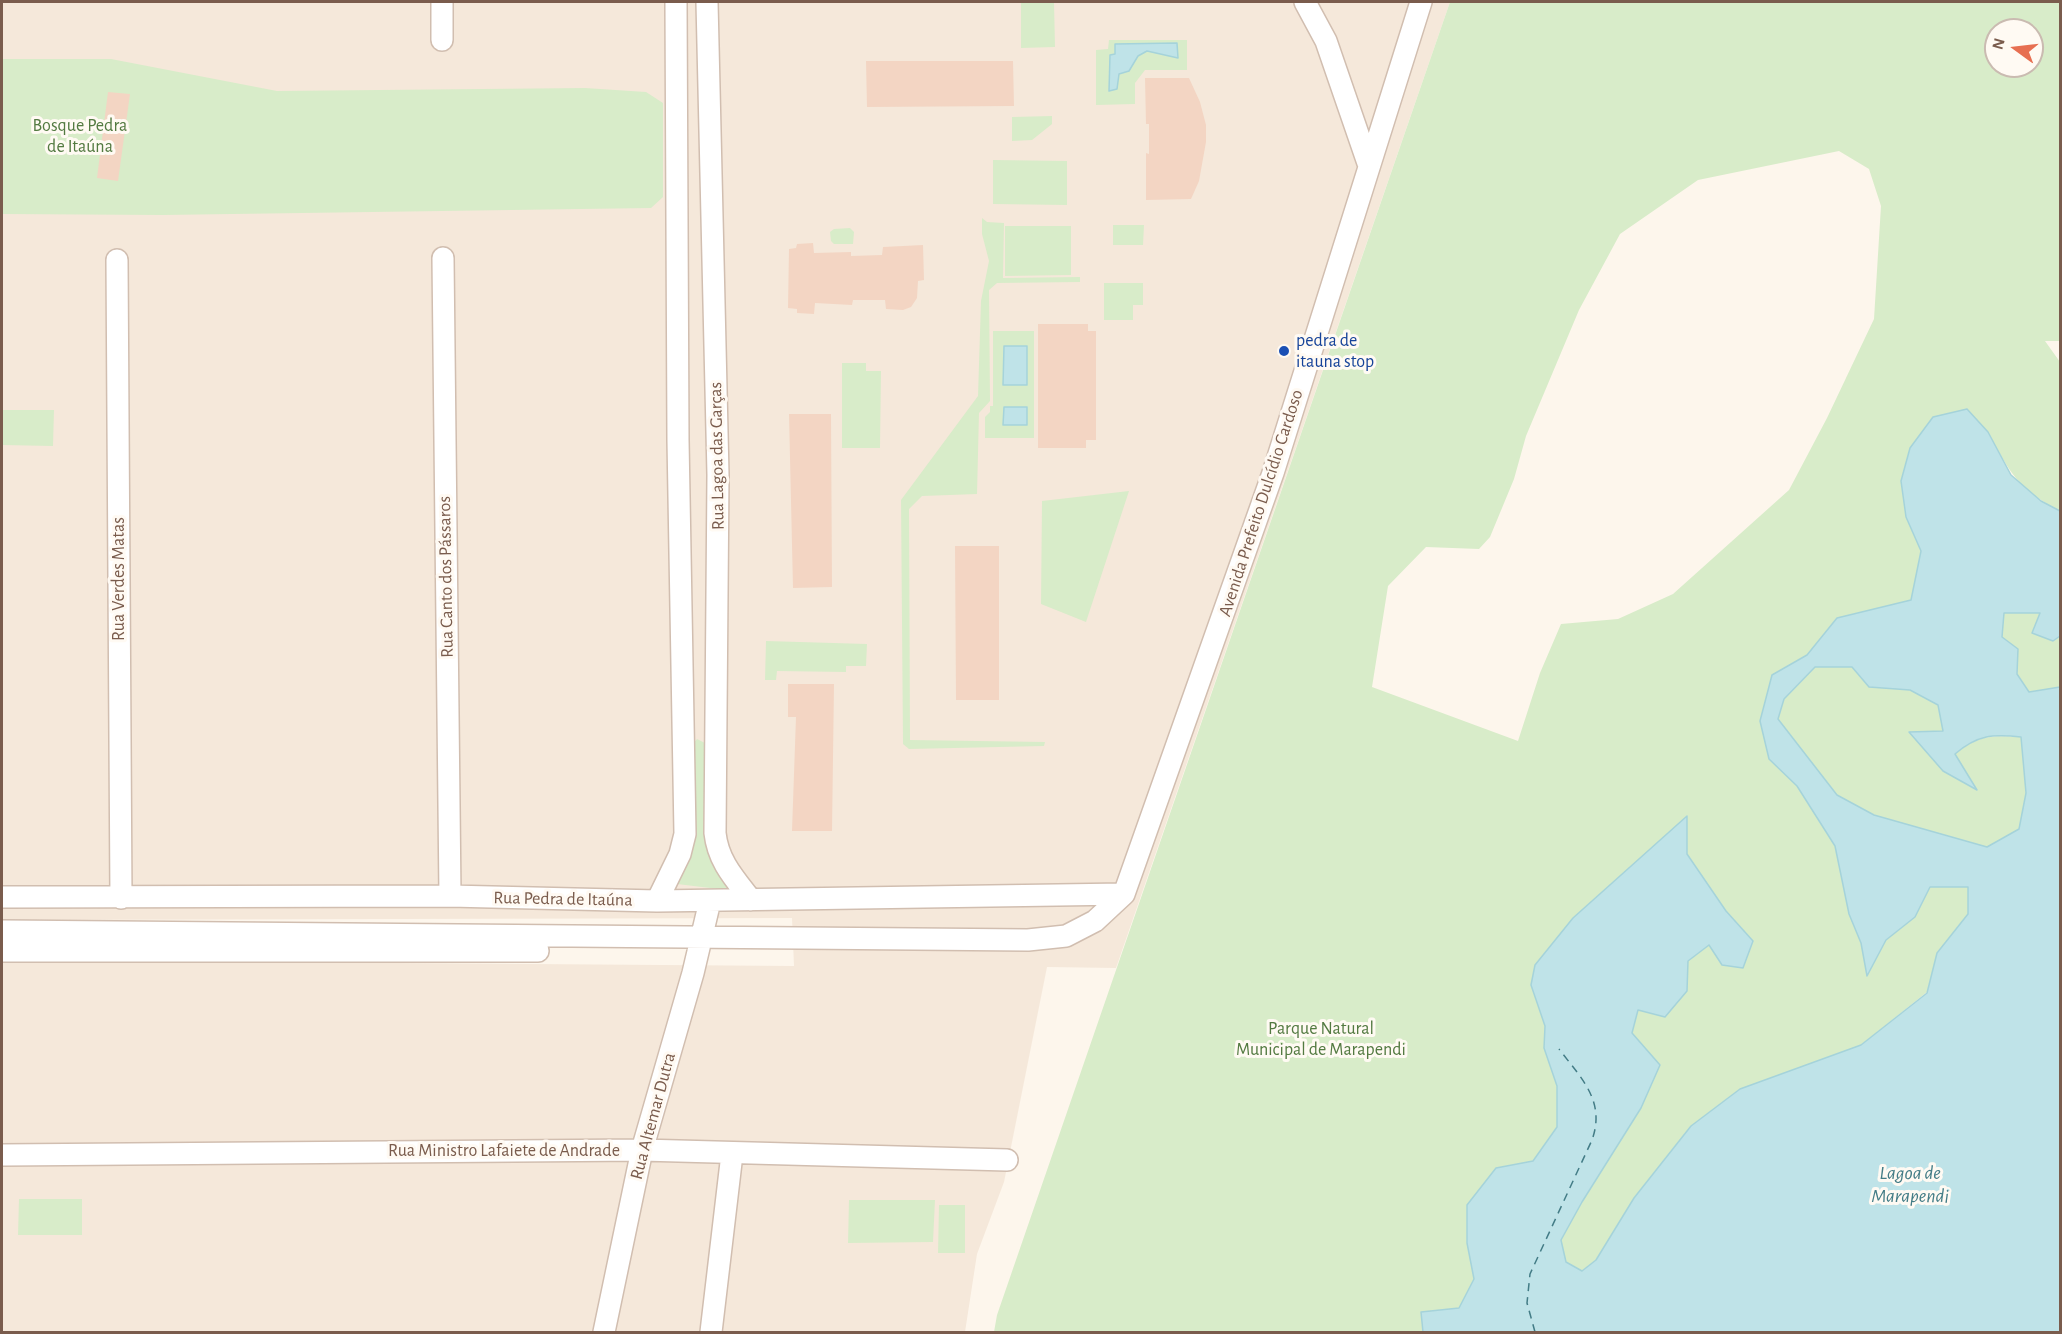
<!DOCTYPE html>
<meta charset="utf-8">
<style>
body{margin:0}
#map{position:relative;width:2062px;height:1334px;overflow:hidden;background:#fdf6ec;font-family:"Alegreya Sans",sans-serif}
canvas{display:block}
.frame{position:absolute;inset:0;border:3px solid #7a5c4d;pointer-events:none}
.north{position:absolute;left:1984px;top:18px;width:60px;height:60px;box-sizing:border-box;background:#fffaf3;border:2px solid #cabbb1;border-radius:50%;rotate:285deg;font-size:16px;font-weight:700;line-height:24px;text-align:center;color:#7a5c4d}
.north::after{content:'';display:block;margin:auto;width:21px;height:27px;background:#e76f51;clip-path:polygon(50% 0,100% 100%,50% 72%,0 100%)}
</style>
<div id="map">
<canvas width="2062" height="1334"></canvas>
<div class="frame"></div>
<div class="north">N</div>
</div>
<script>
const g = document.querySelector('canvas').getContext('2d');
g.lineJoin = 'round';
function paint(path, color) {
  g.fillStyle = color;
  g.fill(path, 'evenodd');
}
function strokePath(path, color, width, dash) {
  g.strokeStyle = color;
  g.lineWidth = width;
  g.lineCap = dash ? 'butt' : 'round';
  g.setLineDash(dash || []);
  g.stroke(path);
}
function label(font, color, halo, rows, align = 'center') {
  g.font = font + ' "Alegreya Sans",sans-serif';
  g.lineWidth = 6;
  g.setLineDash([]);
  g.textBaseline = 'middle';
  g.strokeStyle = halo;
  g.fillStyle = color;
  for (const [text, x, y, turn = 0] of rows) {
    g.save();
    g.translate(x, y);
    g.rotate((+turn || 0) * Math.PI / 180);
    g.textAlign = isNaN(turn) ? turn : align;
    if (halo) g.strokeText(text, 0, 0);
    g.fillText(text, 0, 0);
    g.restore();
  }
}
const residential = new Path2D(`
 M 2,2 L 1450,2 L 1116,968 L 1047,967 L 1004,1182 L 977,1254 L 965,1332 L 2,1332 L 2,960 L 794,966 L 792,918 L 2,920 Z`);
const green = new Path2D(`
 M 1021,2 L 1054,2 L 1055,47 L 1021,48 Z
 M 1450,2 L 2060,2 L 2060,341 L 2045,341 L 2060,362 L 2060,511 C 2018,489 2010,473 1988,432 L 1906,517 L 1921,551 L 1911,600 L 1837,618 L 1807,655 L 1772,675 L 1769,759 L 1797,786 L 1835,846 L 1849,914 L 1861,943 L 1867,975 L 1886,940 L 1915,917 L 1930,887 L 1968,887 L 1968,914 L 1937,953 L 1927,992 L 1861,1045 L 1740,1089 L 1691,1126 L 1634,1198 L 1596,1260 L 1582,1271 L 1565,1261 L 1561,1240 L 1582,1202 L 1641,1108 L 1632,1033 L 1638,1010 L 1687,991 L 1688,961 L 1710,944 L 1753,941 L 1726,911 L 1687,854 L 1687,817 L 1573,918 L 1531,985 L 1545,1026 L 1544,1048 L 1557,1086 L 1557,1127 L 1533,1161 L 1496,1169 L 1467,1243 L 1474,1279 L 1459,1308 L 1421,1312 L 1423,1332 L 994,1332 L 997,1315 ZM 1996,30 L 2032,30 L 2032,66 L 1996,66 ZM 1839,151 L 1869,169 L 1881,206 L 1874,319 L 1827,418 L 1789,490 L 1673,594 L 1618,619 L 1561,624 L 1540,673 L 1518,741 L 1372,687 L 1388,586 L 1426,547 L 1479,549 L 1490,537 L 1514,479 L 1526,436 L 1579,310 L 1620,234 L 1698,180 Z
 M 1109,40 L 1187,40 L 1187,70 L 1145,70 L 1135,83 L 1135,104 L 1096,105 L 1096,50 L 1108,49 Z
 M 2,59 L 111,59 L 277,91 L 585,88 L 646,92 L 663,103 L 663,197 L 651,208 L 163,215 L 2,214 Z
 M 1052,116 L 1052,124 L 1032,140 L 1012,141 L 1012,117 Z
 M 993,160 L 1067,161 L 1067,205 L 993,204 Z
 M 982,218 L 987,222 L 1004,223 L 1003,278 L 1080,277 L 1080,282 L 997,283 L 989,290 L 990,401 L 979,413 L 977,494 L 922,496 L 909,509 L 910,740 L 1045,742 L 1044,746 L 909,749 L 903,744 L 901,500 L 978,396 L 981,301 L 989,261 L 982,234 Z
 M 1113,225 L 1144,225 L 1143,245 L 1113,245 Z
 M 1005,226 L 1071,226 L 1071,275 L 1005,276 Z
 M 850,228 L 854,232 L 853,244 L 834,244 L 831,241 L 830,232 L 834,229 Z
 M 1104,283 L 1143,283 L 1143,305 L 1133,305 L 1133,320 L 1104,320 Z
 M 993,331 L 1034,331 L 1034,438 L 985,438 L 985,417 L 990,412 L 990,406 L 993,406 Z
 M 842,363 L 866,363 L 866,371 L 881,371 L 880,448 L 842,448 Z
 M 2,410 L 54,410 L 53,446 L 2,445 Z
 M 1129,491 L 1086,622 L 1041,604 L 1042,501 Z
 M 2003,613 L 2040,613 L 2053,641 L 2060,636 L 2060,687 L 2029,692 L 2017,674 L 2018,650 L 2002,638 Z
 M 766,641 L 867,644 L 866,666 L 846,666 L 846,672 L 777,671 L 776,680 L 765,680 Z
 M 1815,667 L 1852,667 L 1869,687 L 1910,690 L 1938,705 L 1944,731 L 1910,732 L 1976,789 L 1955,754 C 1978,735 1992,735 2021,737 L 2026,793 L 2019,829 L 1987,847 L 1874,815 L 1837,795 L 1778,719 L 1784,699 Z
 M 697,739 L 707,744 L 727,890 L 677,884 L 689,860 L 693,840 L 692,745 Z
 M 19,1199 L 82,1199 L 82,1235 L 18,1235 Z
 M 849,1200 L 935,1200 L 933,1242 L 848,1243 Z
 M 939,1205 L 965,1205 L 965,1253 L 938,1253 Z`);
const water = new Path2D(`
 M 1177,43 L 1178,58 L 1147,51 L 1138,56 L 1129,71 L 1119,74 L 1117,89 L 1109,91 L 1110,55 L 1115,54 L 1115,44 Z
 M 1004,346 L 1027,346 L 1027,385 L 1003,385 Z
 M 1004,407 L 1027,407 L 1027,425 L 1003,425 Z
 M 1967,409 L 1988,432 L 2011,475 L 2041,501 L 2060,511 L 2060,636 L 2053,641 L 2032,633 L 2040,613 L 2004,613 L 2002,637 L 2018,649 L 2017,674 L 2029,692 L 2060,687 L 2060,1332 L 1423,1332 L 1421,1312 L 1459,1308 L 1474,1279 L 1467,1243 L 1467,1205 L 1496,1168 L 1533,1161 L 1557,1127 L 1557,1086 L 1544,1048 L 1545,1026 L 1531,985 L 1535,965 L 1573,918 L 1687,816 L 1687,854 L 1726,911 L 1753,941 L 1743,968 L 1722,965 L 1709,945 L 1688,961 L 1687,991 L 1665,1017 L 1638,1010 L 1632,1033 L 1660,1065 L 1641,1108 L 1582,1202 L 1561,1240 L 1566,1262 L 1582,1271 L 1596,1260 L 1634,1198 L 1691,1126 L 1740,1089 L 1861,1045 L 1927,993 L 1937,953 L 1968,914 L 1968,887 L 1930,887 L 1915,917 L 1886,940 L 1867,976 L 1861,943 L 1849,914 L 1835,846 L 1797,786 L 1769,759 L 1760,721 L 1772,675 L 1807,655 L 1837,618 L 1911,600 L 1921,551 L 1906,517 L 1901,481 L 1910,448 L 1933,417 ZM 1815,667 L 1852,667 L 1869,687 L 1910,690 L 1938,705 L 1943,731 L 1909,732 L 1943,771 L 1977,790 L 1955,754 C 1977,735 1992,734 2021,737 L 2026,793 L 2019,829 L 1987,847 L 1874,815 L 1837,795 L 1778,719 L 1784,699 Z`);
const ferry = new Path2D(`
 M 1535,1332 L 1527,1303 L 1530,1274 L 1592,1140 C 1606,1101 1581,1078 1559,1049`);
const building = new Path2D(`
 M 866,61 L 1013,61 L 1014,106 L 867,107 Z
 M 1145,78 L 1189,78 L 1200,102 L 1206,125 L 1206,142 L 1199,181 L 1191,199 L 1146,200 L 1146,153 L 1149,154 L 1149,124 L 1146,124 Z
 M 108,92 L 130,94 L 118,181 L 97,178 Z
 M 813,243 L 814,253 L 851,252 L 851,256 L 882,255 L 883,247 L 923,245 L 924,280 L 918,281 L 917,298 L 911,307 L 903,310 L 886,309 L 885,300 L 853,300 L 852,305 L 815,303 L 814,314 L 797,313 L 797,309 L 788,308 L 789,249 L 796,248 L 797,244 Z
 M 1038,324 L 1088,324 L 1088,331 L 1096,331 L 1096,440 L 1086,440 L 1086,448 L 1038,448 Z
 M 789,414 L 831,414 L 832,587 L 793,588 Z
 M 955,546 L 999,546 L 999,700 L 956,700 Z
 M 788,684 L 834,684 L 832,831 L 792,831 L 796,717 L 788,717 Z`);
const street = new Path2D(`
 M 707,2 L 718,475 L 715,833 C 718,861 734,878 751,900
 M 1305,2 L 1326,41 L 1368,163
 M 442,40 L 442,2
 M 443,258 L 450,896
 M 117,260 L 121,898
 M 2,897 L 450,896 L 657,901 L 1124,894
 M 657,901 L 680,854 L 685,834 L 678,440 L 676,2
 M 2,931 L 1028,940 L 1066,936 L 1095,921 L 1124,894 L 1273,473 L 1421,2
 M 2,951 L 538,951
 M 2,1155 L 642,1150 L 1007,1160
 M 604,1332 L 642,1150 L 693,973 L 710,901
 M 711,1332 L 732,1154`);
const markers = [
 [1284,351,6,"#1a4fb4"]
];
const parkNames = [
 ["Bosque Pedra",80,126],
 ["de Itaúna",80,147],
 ["Parque Natural",1321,1029],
 ["Municipal de Marapendi",1321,1050]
];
const transitNames = [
 ["pedra de",1296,341],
 ["itauna stop",1296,362]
];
const streetNames = [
 ["Rua Lagoa das Garças",717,456,-91],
 ["Avenida Prefeito Dulcídio Cardoso",1261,503,-72],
 ["Rua Canto dos Pássaros",446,577,-91],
 ["Rua Verdes Matas",119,579,-90],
 ["Rua Pedra de Itaúna",563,899,1],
 ["Rua Altemar Dutra",653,1116,-75],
 ["Rua Ministro Lafaiete de Andrade",504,1151]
];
const waterNames = [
 ["Lagoa de",1910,1173],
 ["Marapendi",1910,1196]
];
paint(residential, '#f5e8da');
paint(green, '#d8ecc9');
paint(water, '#bfe3e8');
strokePath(water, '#a5d3da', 1.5);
strokePath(ferry, '#437c86', 1.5, [8, 6]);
paint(building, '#f3d5c3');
strokePath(street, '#d1beb0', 24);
strokePath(street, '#fff', 21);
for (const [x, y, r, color] of markers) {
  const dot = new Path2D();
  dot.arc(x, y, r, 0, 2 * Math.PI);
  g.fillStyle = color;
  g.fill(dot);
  strokePath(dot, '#fffaf3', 2);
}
label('18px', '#537a41', '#fffaf3', parkNames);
label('18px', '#164399', '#fffaf3', transitNames, 'left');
label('18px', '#7a5c4d', '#fffaf3', streetNames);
label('italic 20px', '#437c86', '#fffaf3', waterNames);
</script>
